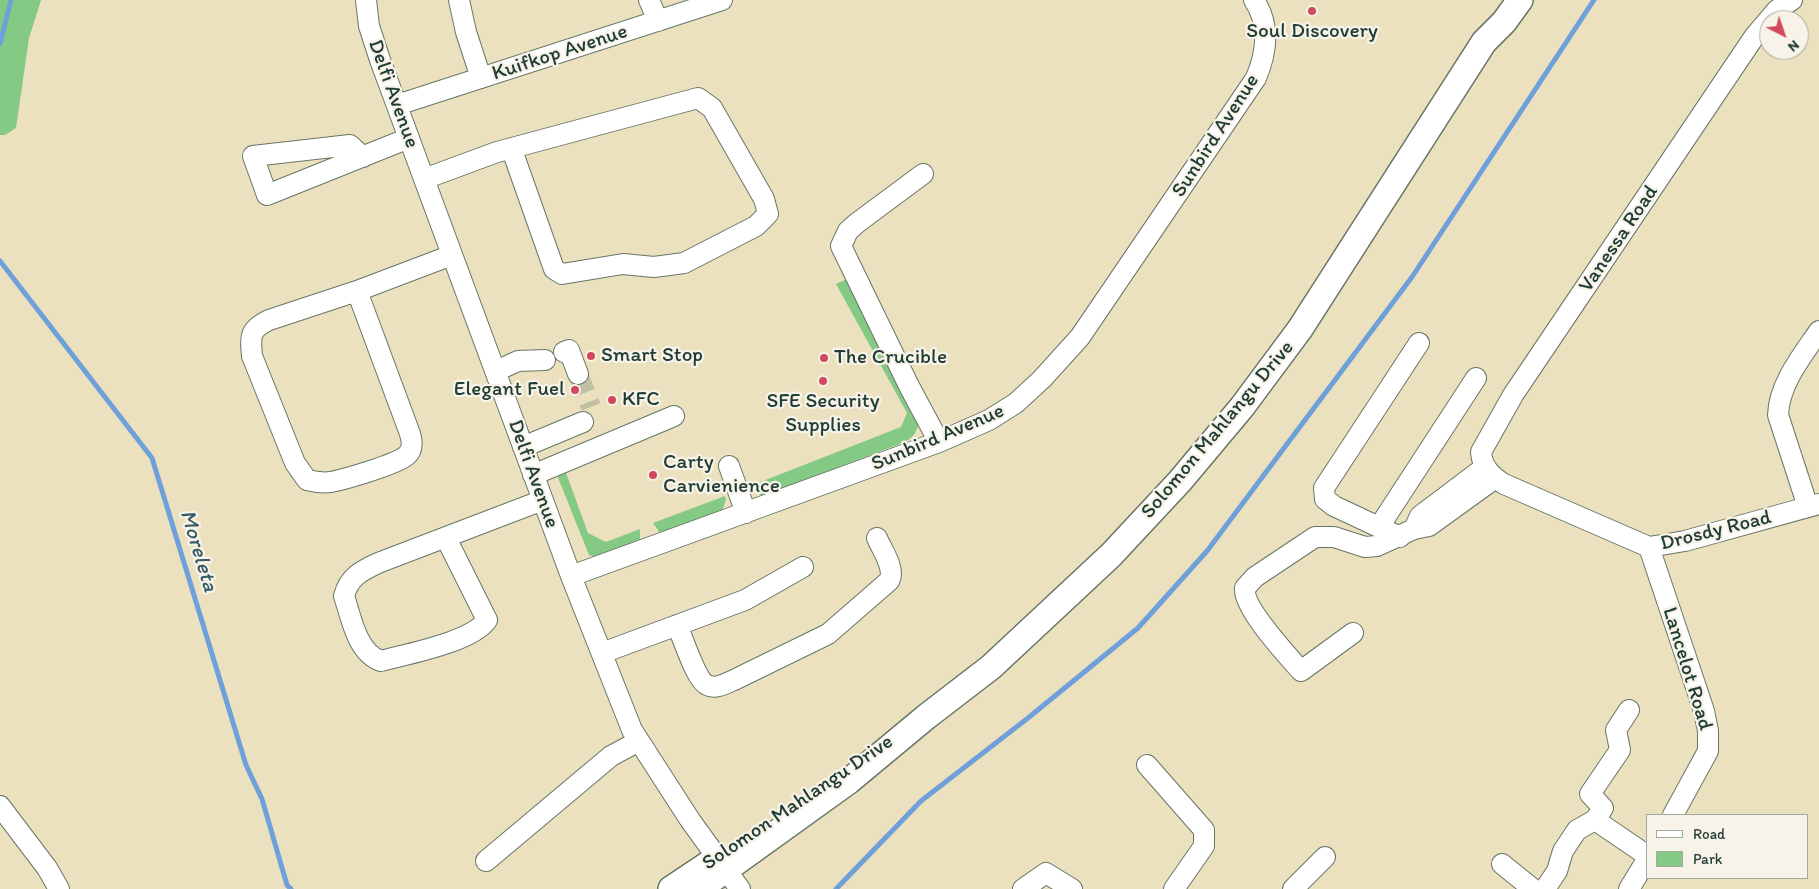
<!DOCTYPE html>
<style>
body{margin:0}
#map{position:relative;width:1819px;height:889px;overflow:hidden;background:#ebe1bf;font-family:Itim,sans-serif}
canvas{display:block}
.legend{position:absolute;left:1646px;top:814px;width:162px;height:65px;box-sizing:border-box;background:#f7f3e8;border:1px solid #a1aaa0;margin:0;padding:6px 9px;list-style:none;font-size:15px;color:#1f3d34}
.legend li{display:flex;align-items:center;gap:10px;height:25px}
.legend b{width:25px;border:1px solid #a1aaa0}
.north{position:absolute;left:1759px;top:10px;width:50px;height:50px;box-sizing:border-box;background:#f7f3e8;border:1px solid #a1aaa0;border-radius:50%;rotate:139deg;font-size:14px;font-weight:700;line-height:20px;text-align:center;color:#1f3d34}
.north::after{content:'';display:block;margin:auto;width:18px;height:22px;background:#d1495b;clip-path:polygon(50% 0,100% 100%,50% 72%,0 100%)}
</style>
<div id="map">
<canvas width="1819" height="889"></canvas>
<ul class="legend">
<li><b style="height:6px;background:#fff"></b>Road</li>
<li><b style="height:14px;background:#84c984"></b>Park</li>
</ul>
<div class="north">N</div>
</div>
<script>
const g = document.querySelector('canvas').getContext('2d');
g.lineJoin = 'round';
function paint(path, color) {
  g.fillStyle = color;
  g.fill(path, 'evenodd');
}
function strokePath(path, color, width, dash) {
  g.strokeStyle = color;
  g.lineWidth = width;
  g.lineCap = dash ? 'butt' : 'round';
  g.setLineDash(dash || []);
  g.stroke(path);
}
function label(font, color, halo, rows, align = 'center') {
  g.font = font + ' Itim,sans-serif';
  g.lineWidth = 4.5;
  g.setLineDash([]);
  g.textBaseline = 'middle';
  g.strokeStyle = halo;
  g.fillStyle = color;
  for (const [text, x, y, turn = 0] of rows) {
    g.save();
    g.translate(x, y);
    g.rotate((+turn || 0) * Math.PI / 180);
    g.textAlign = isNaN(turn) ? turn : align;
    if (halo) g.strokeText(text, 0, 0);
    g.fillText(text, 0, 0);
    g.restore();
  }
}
const green = new Path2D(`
 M 0,0 L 41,0 L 29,38 L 16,128 L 5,135 L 0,135 Z
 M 847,279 L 919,422 C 917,433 912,439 902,443 L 763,496 L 753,491 L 750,486 L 901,427 L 907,413 L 836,284 Z
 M 565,470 L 588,533 L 606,542 L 640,529 L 640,541 L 597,557 L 589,555 L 557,475 Z
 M 725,496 L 726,500 L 722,511 L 660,533 L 653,523 Z`);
const stream = new Path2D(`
 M 0,44 L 11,0
 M 0,261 L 152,458 L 246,765 L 262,799 L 287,885 L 291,889
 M 836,889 L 921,801 L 1028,718 L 1138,628 L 1207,551 L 1412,277 L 1594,0`);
const minorTunnel = new Path2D(`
 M 578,374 L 591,407`);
const minor = new Path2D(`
 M 366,0 L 369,26 L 380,60 L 571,576 L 632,730 L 690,820 L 740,889
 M 459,0 L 466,32 L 481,78
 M 649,0 L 658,21
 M 1792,0 L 1777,10 L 1754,37 L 1513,395 L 1481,452 C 1482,467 1491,476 1504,484 L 1649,547 L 1685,541 L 1819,504
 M 397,105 L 722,0
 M 363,157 L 350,145 L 253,156 L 267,195 L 409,138
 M 923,174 L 857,223 L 848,231 L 841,246 L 909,386 L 939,442
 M 424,179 L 497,152 L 698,98 L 712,108 L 764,199 L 768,214 L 756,226 L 684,263 L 654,267 L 623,264 L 562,274 L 554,269 L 512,150
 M 357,291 L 409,431 C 412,439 414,450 406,456 C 394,465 346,479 331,482 C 323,483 315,482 307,480 L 295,463 L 252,356 C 250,335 250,329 269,320 L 357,291 L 452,255
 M 564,352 L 569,350 L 578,374
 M 496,371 L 518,361 L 545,360
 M 523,447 L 583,422
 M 729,466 L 746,513
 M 533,475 L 674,416
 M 1808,507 L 1778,415 C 1779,384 1802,356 1819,331
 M 1379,527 L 1476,378
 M 1414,529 L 1420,516 L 1485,467
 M 1400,537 L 1334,506 L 1325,499 L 1324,488 L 1419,343
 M 446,538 L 487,620 C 472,642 407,654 381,661 C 357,653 351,617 344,596 C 349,577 361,571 378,563 L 543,500
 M 1649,547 L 1704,711 L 1708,731 L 1708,751 L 1673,815
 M 571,576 L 939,442 L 989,420 L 1016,403 L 1042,379 L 1080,337 L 1256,78 C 1267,52 1270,24 1254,0
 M 677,625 C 683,638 696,680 707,685 C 716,690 726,683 734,680 L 828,634 L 889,581 C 896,569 882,550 877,538
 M 1353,633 L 1301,671 C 1288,656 1242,607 1245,588 L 1255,577 L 1315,537 L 1334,537 L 1365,547 L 1377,546 L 1414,529 L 1429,526 L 1494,479
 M 602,653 L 745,600 L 803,567
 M 1629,710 L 1616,730 L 1620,750 L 1590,794 L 1603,808 L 1595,820 L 1648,856
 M 1147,765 L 1204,830 L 1204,846 L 1174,889
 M 0,806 L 47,868 L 59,889
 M 486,861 L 611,756 L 639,741
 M 1502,864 L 1533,889
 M 1023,889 L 1046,873 L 1072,889
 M 1293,889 L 1325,857
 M 1545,889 L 1557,871 L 1563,851 L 1577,830 L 1595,820
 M 1629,889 L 1648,858`);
const major = new Path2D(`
 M 671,889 L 713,861
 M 699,889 L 849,781 L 926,717 L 991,667 L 1111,555 L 1180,481 L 1242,407 L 1300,329 L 1484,42 L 1504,22 L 1520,0`);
const markers = [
 [1312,11,5,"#d1495b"],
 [591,356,5,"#d1495b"],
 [824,358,5,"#d1495b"],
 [823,381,5,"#d1495b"],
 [575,390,5,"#d1495b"],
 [612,400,5,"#d1495b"],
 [653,475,5,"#d1495b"]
];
const poiNames = [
 ["Soul Discovery",1312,32,"center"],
 ["Smart Stop",601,356],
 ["The Crucible",834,358],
 ["Elegant Fuel",565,390,"right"],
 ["KFC",622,400],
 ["SFE Security",823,402,"center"],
 ["Supplies",823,426,"center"],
 ["Carty",663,463],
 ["Carvienience",663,487]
];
const streetNames = [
 ["Kuifkop Avenue",560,53,-18],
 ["Delfi Avenue",393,94,70],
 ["Sunbird Avenue",1216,136,-57],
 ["Vanessa Road",1619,239,-56],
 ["Solomon Mahlangu Drive",1218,430,-50],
 ["Sunbird Avenue",938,438,-23],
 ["Delfi Avenue",533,474,70],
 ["Drosdy Road",1716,531,-14],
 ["Lancelot Road",1687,669,73],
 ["Solomon Mahlangu Drive",798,803,-34]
];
const waterNames = [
 ["Moreleta",198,551,73]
];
paint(green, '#84c984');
strokePath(stream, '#6fa0d9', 5);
strokePath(minorTunnel, '#c2c0a3', 20, [20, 10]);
strokePath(minor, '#667665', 22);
strokePath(major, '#667665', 28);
strokePath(minor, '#fff', 20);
strokePath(major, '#fff', 25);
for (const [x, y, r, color] of markers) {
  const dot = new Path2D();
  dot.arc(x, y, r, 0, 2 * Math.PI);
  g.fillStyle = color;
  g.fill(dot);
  strokePath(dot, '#f7f3e8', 2);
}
label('21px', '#1f3d34', '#f7f3e8', poiNames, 'left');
label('21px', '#1f3d34', '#f7f3e8', streetNames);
label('italic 22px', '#375b66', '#f7f3e8', waterNames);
</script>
